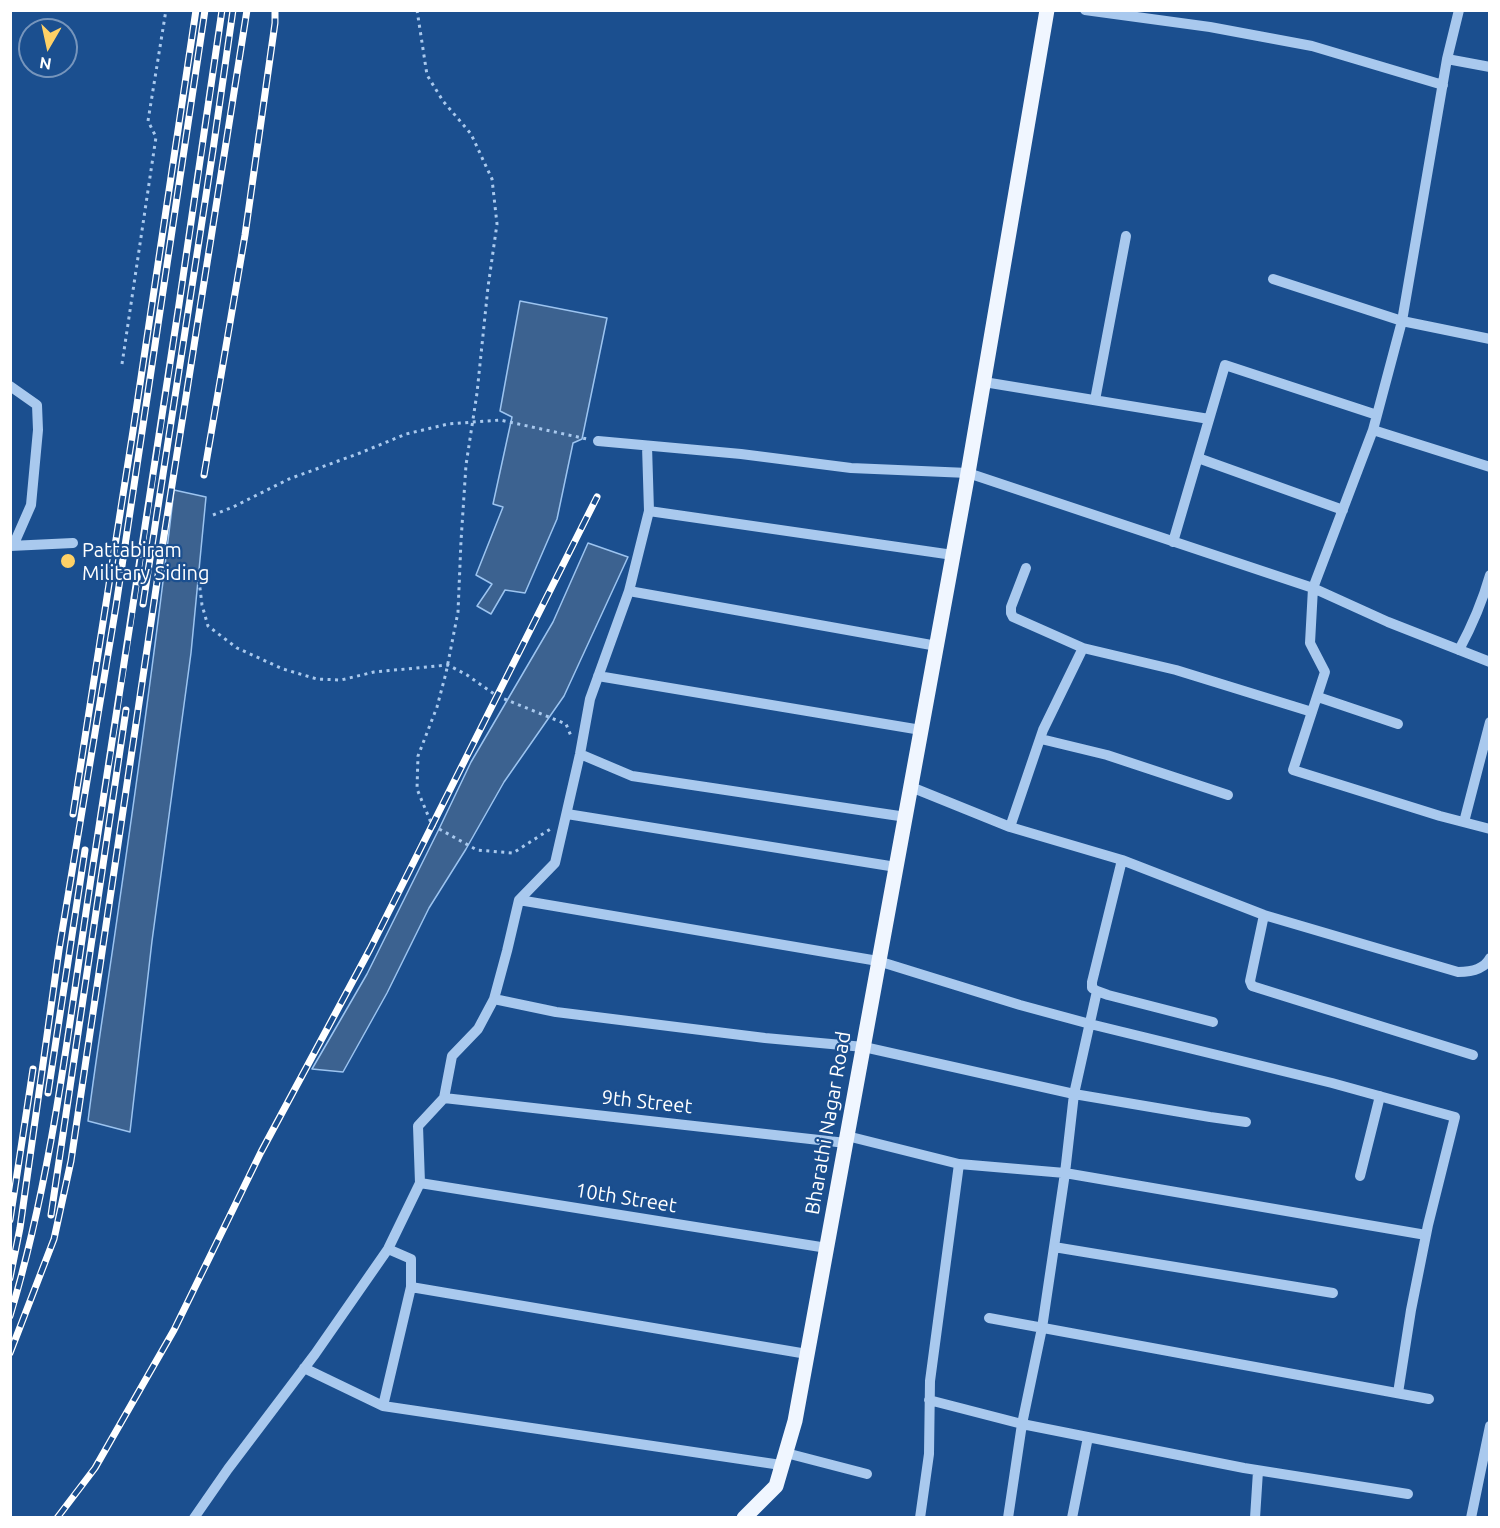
<!DOCTYPE html>
<style>
body{margin:0}
#map{position:relative;width:1500px;height:1528px;overflow:hidden;background:#1b4f8f;font-family:Ubuntu,sans-serif}
canvas{display:block}
.frame{position:absolute;inset:0;border:12px solid #fff;pointer-events:none}
.north{position:absolute;left:18px;top:18px;width:60px;height:60px;box-sizing:border-box;background:#1b4f8f;border:2px solid #7695bc;border-radius:50%;rotate:189deg;font-size:16px;font-weight:700;line-height:24px;text-align:center;color:#fff}
.north::after{content:'';display:block;margin:auto;width:21px;height:27px;background:#ffd166;clip-path:polygon(50% 0,100% 100%,50% 72%,0 100%)}
</style>
<div id="map">
<canvas width="1500" height="1528"></canvas>
<div class="frame"></div>
<div class="north">N</div>
</div>
<script>
const g = document.querySelector('canvas').getContext('2d');
g.lineJoin = 'round';
function paint(path, color) {
  g.fillStyle = color;
  g.fill(path, 'evenodd');
}
function strokePath(path, color, width, dash) {
  g.strokeStyle = color;
  g.lineWidth = width;
  g.lineCap = dash ? 'butt' : 'round';
  g.setLineDash(dash || []);
  g.stroke(path);
}
function label(font, color, halo, rows, align = 'center') {
  g.font = font + ' Ubuntu,sans-serif';
  g.lineWidth = 4.5;
  g.setLineDash([]);
  g.textBaseline = 'middle';
  g.strokeStyle = halo;
  g.fillStyle = color;
  for (const [text, x, y, turn = 0] of rows) {
    g.save();
    g.translate(x, y);
    g.rotate((+turn || 0) * Math.PI / 180);
    g.textAlign = isNaN(turn) ? turn : align;
    if (halo) g.strokeText(text, 0, 0);
    g.fillText(text, 0, 0);
    g.restore();
  }
}
const water = new Path2D(`
 M 520,301 L 607,318 L 582,439 L 573,443 L 557,519 L 525,593 L 505,590 L 491,614 L 477,606 L 492,584 L 476,575 L 503,507 L 493,504 L 512,417 L 500,411 Z
 M 174,490 L 206,497 L 191,653 L 152,941 L 130,1132 L 88,1121 C 97,1049 109,977 119,905 C 139,767 158,629 174,490 Z
 M 588,543 L 628,557 L 564,696 L 504,782 L 466,849 L 429,908 L 387,993 L 343,1072 L 312,1069 L 367,974 L 439,829 L 471,762 L 553,622 Z`);
const path = new Path2D(`
 M 417,10 L 427,75 L 443,101 L 471,134 L 492,179 L 497,224 L 488,287 L 477,393 L 466,465 L 461,541 L 458,612 L 446,673 L 437,707 L 418,756 L 417,789 L 432,825 L 477,850 L 513,853 L 552,828
 M 122,364 L 156,137 L 148,121 L 166,10
 M 213,515 L 233,507 L 289,479 L 360,453 L 406,434 L 448,424 L 500,420 L 587,439
 M 199,580 L 202,605 L 208,626 L 237,648 L 283,669 L 317,679 L 341,680 L 374,672 L 448,665 L 467,675 L 497,696 L 566,724 L 571,736`);
const minor = new Path2D(`
 M 1085,10 L 1210,27 L 1312,46 L 1443,85
 M 1459,10 L 1447,59 L 1402,321 L 1373,430 L 1313,588 L 1310,643 L 1325,672 L 1293,770 L 1440,816 L 1490,829
 M 1447,59 L 1490,67
 M 1273,279 L 1402,321 L 1490,339
 M 984,382 L 1209,419
 M 10,386 L 37,405 L 38,430 L 31,505 L 13,546
 M 1095,400 L 1126,236
 M 1373,430 L 1490,467
 M 598,441 L 741,454 L 851,468 L 968,473 L 1313,588 L 1388,622 L 1490,662
 M 647,446 L 649,511 L 629,591 L 590,699 L 580,754 L 555,863 L 519,900 L 507,951 L 494,999 L 556,1012 L 765,1038 L 864,1047 L 1074,1094 L 1210,1117 L 1246,1122
 M 1198,458 L 1343,510
 M 649,511 L 953,555
 M 1173,542 L 1225,365 L 1377,415
 M 10,546 L 73,543
 M 1026,568 L 1011,607 L 1011,613 L 1013,617 L 1083,648
 M 629,591 L 937,646
 M 1459,650 C 1473,624 1482,603 1490,575
 M 598,676 L 921,730
 M 1318,697 L 1398,724
 M 1041,739 L 1107,755 L 1228,795
 M 580,754 L 632,776 L 906,817
 M 911,787 L 1010,827 L 1122,860 L 1264,915 L 1458,972 C 1470,972 1484,970 1490,958
 M 567,814 L 896,867
 M 1464,822 L 1490,722
 M 1010,827 L 1043,730 L 1083,648 L 1176,670 L 1312,712
 M 1122,860 L 1092,982 L 1092,988 L 1097,991 L 1108,995 L 1213,1022
 M 519,900 L 878,961 L 1020,1005 L 1090,1024 L 1332,1083 L 1455,1117 L 1428,1225 L 1411,1310 L 1398,1393
 M 1264,915 L 1250,981 L 1252,986 L 1473,1055
 M 444,1098 L 846,1143
 M 847,1136 L 959,1164 L 930,1381 L 929,1454 L 920,1518
 M 959,1164 L 1065,1173 L 1426,1235
 M 1360,1176 L 1380,1096
 M 420,1183 L 827,1248
 M 1054,1247 L 1333,1293
 M 411,1287 L 807,1354
 M 989,1318 L 1429,1399
 M 304,1368 L 383,1406 L 781,1465
 M 929,1400 L 1022,1424 L 1244,1468 L 1408,1494
 M 383,1406 L 411,1287 L 411,1259 L 388,1249
 M 786,1453 L 867,1474
 M 194,1518 L 228,1469 L 315,1354 L 388,1249 L 420,1183 L 418,1126 L 444,1098 L 452,1056 L 478,1029 L 494,999
 M 1008,1518 L 1022,1424 L 1042,1328 L 1065,1173 L 1074,1094 L 1097,991
 M 1072,1518 L 1088,1437
 M 1255,1518 L 1258,1471
 M 1471,1518 L 1490,1426`);
const major = new Path2D(`
 M 744,1518 L 776,1486 L 795,1421 L 968,473 L 1047,10`);
const rail = new Path2D(`
 M 204,475 L 245,235 L 275,23 L 275,10
 M 143,604 L 213,150 L 233,10
 M 73,814 L 133,431 L 196,10
 M 48,1093 L 85,850
 M 51,1215 L 126,710
 M 10,1220 L 33,1069
 M 10,1278 L 20,1228 L 59,950 L 116,606 L 205,10
 M 10,1316 C 56,1163 71,1003 96,846 C 140,567 182,289 222,10
 M 10,1353 L 54,1239 L 71,1161 L 161,555 L 247,10
 M 57,1518 L 95,1468 L 174,1330 L 261,1152 L 370,949 L 597,497`);
const markers = [
 [68,561,8,"#ffd166"]
];
const poiNames = [
 ["Pattabiram",82,550],
 ["Military Siding",82,573]
];
const streetNames = [
 ["9th Street",647,1102,6],
 ["Bharathi Nagar Road",828,1123,-80],
 ["10th Street",626,1198,9]
];
paint(water, '#3c6290');
strokePath(water, '#9cc4f0', 1.5);
strokePath(path, '#a9c9ee', 3, [3, 4.5]);
strokePath(minor, '#a9c9ee', 10);
strokePath(major, '#f0f6ff', 15);
strokePath(rail, '#fff', 7);
strokePath(rail, '#1b4f8f', 4.5, [14]);
for (const [x, y, r, color] of markers) {
  const dot = new Path2D();
  dot.arc(x, y, r, 0, 2 * Math.PI);
  g.fillStyle = color;
  g.fill(dot);
  strokePath(dot, '#1b4f8f', 2);
}
label('20px', '#fff', '#1b4f8f', poiNames, 'left');
label('20px', '#fff', '#1b4f8f', streetNames);
</script>
